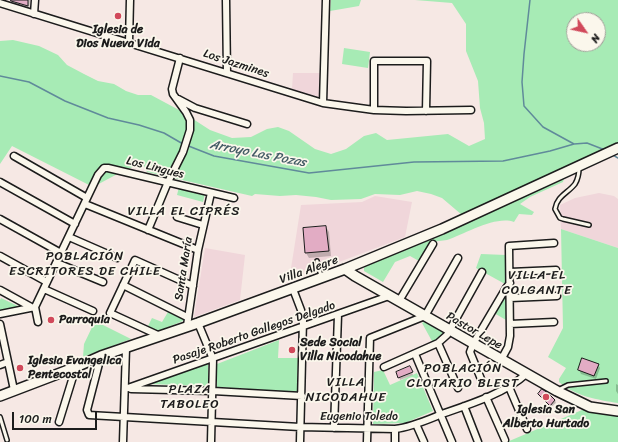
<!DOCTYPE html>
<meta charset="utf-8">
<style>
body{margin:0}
#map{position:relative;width:618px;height:442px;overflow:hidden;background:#f6e8e4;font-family:Sriracha,sans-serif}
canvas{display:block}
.north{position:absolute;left:566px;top:12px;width:40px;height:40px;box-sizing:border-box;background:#fbf7ec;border:1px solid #a29f99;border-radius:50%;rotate:124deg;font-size:11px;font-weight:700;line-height:16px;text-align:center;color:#1c1c1c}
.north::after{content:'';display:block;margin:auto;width:14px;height:18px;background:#d1495b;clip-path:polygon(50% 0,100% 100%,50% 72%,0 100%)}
.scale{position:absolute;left:12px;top:412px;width:85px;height:18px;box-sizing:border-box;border:2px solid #1c1c1c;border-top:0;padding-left:5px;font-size:12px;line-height:14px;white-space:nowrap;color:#1c1c1c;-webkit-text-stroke:3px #fbf7ec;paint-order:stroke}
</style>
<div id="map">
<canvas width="618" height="442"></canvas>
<div class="north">N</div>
<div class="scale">100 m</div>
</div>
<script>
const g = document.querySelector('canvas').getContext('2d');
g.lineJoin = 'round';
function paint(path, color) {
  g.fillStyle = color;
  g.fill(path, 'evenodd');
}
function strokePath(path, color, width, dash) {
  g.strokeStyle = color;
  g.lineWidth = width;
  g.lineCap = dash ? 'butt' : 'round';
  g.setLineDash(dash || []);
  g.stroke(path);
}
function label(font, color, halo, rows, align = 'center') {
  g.font = font + ' Sriracha,sans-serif';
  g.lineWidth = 3.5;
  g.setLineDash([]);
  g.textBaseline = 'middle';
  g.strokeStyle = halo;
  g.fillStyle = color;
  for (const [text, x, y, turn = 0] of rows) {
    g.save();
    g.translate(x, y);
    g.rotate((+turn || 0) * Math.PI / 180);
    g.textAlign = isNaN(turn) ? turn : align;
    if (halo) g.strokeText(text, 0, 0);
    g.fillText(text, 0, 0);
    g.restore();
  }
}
const built = new Path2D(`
 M 293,73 L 320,73 L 319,97 L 292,89 Z
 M 599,193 L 614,196 L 618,199 L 618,248 L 561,229 L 560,205 L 575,198 Z
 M 375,196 L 412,202 L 405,237 L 289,281 L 301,205 L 362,202 Z
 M 205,248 L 245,255 L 240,300 L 194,317 Z`);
const green = new Path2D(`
 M 331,0 L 361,0 L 359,6 L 330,11 Z
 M 415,0 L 618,0 L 618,143 L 462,215 L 442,198 L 431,194 L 417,191 L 400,195 L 375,194 L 361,199 L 331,200 L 316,197 L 296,195 L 280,196 L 255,194 L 252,196 L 147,172 L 142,163 L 123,171 L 93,187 L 12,146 L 0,164 L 0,41 L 13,40 L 39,46 L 58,55 L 67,65 L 84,74 L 98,81 L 114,84 L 126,91 L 138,95 L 151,95 L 179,110 L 210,130 L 232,138 L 251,137 L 267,129 L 278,127 L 289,131 L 315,149 L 331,154 L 346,149 L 364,136 L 376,133 L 387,140 L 448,134 L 469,146 L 485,139 L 484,123 L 480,108 L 478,81 L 466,51 L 466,24 L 452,3 ZM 574,20 L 598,20 L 598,44 L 574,44 Z
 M 344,48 L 370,52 L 368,68 L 342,64 Z
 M 562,178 L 564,178 L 563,182 L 530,197 L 520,204 L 534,212 L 532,215 L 519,214 L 514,222 C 496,215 465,234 447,240 C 442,241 436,241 431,242 L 419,261 L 410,256 L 395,262 L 383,282 L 364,271 L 364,268 L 367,264 L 428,241 Z
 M 179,187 L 205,194 L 203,202 L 177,195 Z
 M 561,229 L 618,248 L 618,403 C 598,400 575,396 559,382 L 559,379 L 566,368 L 548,357 L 563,328 Z
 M 481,254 L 506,255 L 507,283 L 505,284 L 476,268 Z
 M 506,292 L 506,320 L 494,313 Z
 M 1,298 L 20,307 L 0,311 L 0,300 Z
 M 168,312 L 183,319 L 183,321 L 156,332 L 147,328 L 152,318 L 162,322 Z
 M 95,321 L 131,339 L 83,357 L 84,344 Z
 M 425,321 L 443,331 L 442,337 L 433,343 L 422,323 Z
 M 279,340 L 278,358 L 298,358 L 297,392 L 217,387 L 217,364 Z
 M 208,364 L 209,386 L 148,384 Z
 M 383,370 L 390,385 L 417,373 L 433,411 L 405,423 L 373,424 L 374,372 Z
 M 589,407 L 618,415 L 618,442 L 507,442 Z`);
const shadow = new Path2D(`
 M 12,0 L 30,0 L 29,9 L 14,5 Z
 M 326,227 L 329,232 L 331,256 L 309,258 L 306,253 Z
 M 598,365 L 600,368 L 596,379 L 581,374 L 579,370 Z
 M 409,367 L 413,375 L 400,380 L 397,373 Z
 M 616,384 L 618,385 L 618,394 L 616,391 Z
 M 539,394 L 555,400 L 556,403 L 551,407 Z`);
const stream = new Path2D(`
 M 530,0 L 524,54 L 522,82 L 524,106 L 543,127 L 574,144 L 587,143 L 605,150
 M 0,76 L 29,82 L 65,101 L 108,118 L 139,125 L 164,133 L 183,144
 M 186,145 L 214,156 L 309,173 L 414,162 L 503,161 L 550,151 L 574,144
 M 613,155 L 618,158`);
const building = new Path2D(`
 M 11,0 L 28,0 L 28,6 L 11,1 Z
 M 326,226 L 329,251 L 305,253 L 303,228 Z
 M 582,358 L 599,364 L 594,376 L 578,370 Z
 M 410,366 L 413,372 L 398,378 L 396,372 Z
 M 542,389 L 548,393 L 555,400 L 550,406 L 538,394 Z`);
const lane = new Path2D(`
 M 579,168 C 579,174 578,179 575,184 C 568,193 557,196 555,209 L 560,218 L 563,219 L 589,225
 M 317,261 L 321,276
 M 558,390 L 568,385 L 606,381
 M 0,417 L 7,440`);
const street = new Path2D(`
 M 226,0 L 227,73
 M 0,3 L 323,103 L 374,110 L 406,111 L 471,110
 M 34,14 L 35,0
 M 129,42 L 130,0
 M 178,99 L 195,108 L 247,124
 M 323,103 L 326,0
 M 374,110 L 374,61 L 427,61 L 426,111
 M 14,156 L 87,198
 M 0,182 L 75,224
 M 85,204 L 198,250
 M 177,217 L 203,225
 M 0,219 L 61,253
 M 148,230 L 168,182 L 183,152 L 190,130 L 190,120 L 186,112 L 173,94 L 172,89 L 180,58
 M 69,237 L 117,258
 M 0,256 L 47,282
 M 57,263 L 103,282
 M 510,272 L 556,270
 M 123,285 L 187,317
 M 44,289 L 93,311
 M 293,289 L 301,310 L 303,320 L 300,442
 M 0,290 L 31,307
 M 510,298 L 557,296
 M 399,301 L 433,244
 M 35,307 L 38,322
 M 0,314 L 35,307 L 98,175 L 104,168 L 108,168 L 234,198
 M 198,323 L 213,359 L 211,442
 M 0,324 L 14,390
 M 510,324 L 554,322
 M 187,326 L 198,250 L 211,193
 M 160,336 L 110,313 L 135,260 L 193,286
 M 438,343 L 458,388
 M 415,354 L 452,442
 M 101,356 L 87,410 L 89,415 L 300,427 L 395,429 C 412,427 427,420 442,414 C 468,405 506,393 526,374
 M 501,360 L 508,347 L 510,336 L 509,246 L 554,243
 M 0,365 L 8,362
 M 384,367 L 438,343 L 447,335 L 482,272
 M 481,379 L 470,352 L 473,344 L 506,288 L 510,283
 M 509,387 L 527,429
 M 125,389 L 389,296
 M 131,389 L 213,391 L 302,396
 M 486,397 L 505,440
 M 464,406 L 478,442
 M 59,422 L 76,367
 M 416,424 L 424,442
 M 334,428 L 338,315
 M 123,442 L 126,348
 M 367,442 L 370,338 L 425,316 L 458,258
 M 395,442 L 395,429`);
const secondary = new Path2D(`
 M 345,269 L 355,276 L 557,391 L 590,407 L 618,411
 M 0,396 L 76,367 L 101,356 L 198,323 L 345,269 L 442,229 L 618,148`);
const markers = [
 [118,16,4,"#d1495b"],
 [51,320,4,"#d1495b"],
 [292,350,4,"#d1495b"],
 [20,368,4,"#d1495b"],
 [546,397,4,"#d1495b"]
];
const poiNames = [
 ["Iglesia de",118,30,"center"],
 ["Dios Nueva Vida",118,44,"center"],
 ["Parroquia",59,320],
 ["Sede Social",300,343],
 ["Villa Nicodahue",300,357],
 ["Iglesia Evangelica",28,361],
 ["Pentecostal",28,375],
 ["Iglesia San",546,410,"center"],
 ["Alberto Hurtado",546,424,"center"]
];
const streetNames = [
 ["Los Jazmines",236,64,18],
 ["Los Lingues",155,168,14],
 ["Santa María",184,269,-81],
 ["Villa Alegre",309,270,-20],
 ["Pastor Lepe",474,331,30],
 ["Pasaje Roberto Gallegos Delgado",254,333,-19],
 ["Eugenio Toledo",359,417]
];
const waterNames = [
 ["Arroyo Las Pozas",258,154,11]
];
const neighbourhoodNames = [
 ["VILLA EL CIPRÉS",184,212],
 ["POBLACIÓN",85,257],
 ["ESCRITORES DE CHILE",85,272],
 ["VILLA EL",537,276],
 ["COLGANTE",537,291],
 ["POBLACIÓN",463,369],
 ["CLOTARIO BLEST",463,384],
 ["VILLA",346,383],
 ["NICODAHUE",346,398],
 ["PLAZA",190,390],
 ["TABOLEO",190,405]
];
paint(built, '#f0d6da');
paint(green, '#a7ebb5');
paint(shadow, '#0003');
strokePath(stream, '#608a9a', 1.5);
paint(building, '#e2acc4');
strokePath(building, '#1c1c1c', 1);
strokePath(lane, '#1c1c1c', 6);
strokePath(street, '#1c1c1c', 9);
strokePath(secondary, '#1c1c1c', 12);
strokePath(lane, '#fbf7ec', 3);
strokePath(street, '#fbf7ec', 6);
strokePath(secondary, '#fbf7ec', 9);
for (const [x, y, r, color] of markers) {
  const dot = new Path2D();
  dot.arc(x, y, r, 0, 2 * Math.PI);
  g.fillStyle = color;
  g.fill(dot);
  strokePath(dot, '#fbf7ec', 1.5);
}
label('bold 12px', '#1c1c1c', '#fbf7ec', poiNames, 'left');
label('12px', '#1c1c1c', '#fbf7ec', streetNames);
label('italic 13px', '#445c66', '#fbf7ec', waterNames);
g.letterSpacing = '1px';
label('13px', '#1c1c1c', '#fbf7ec', neighbourhoodNames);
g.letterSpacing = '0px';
</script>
